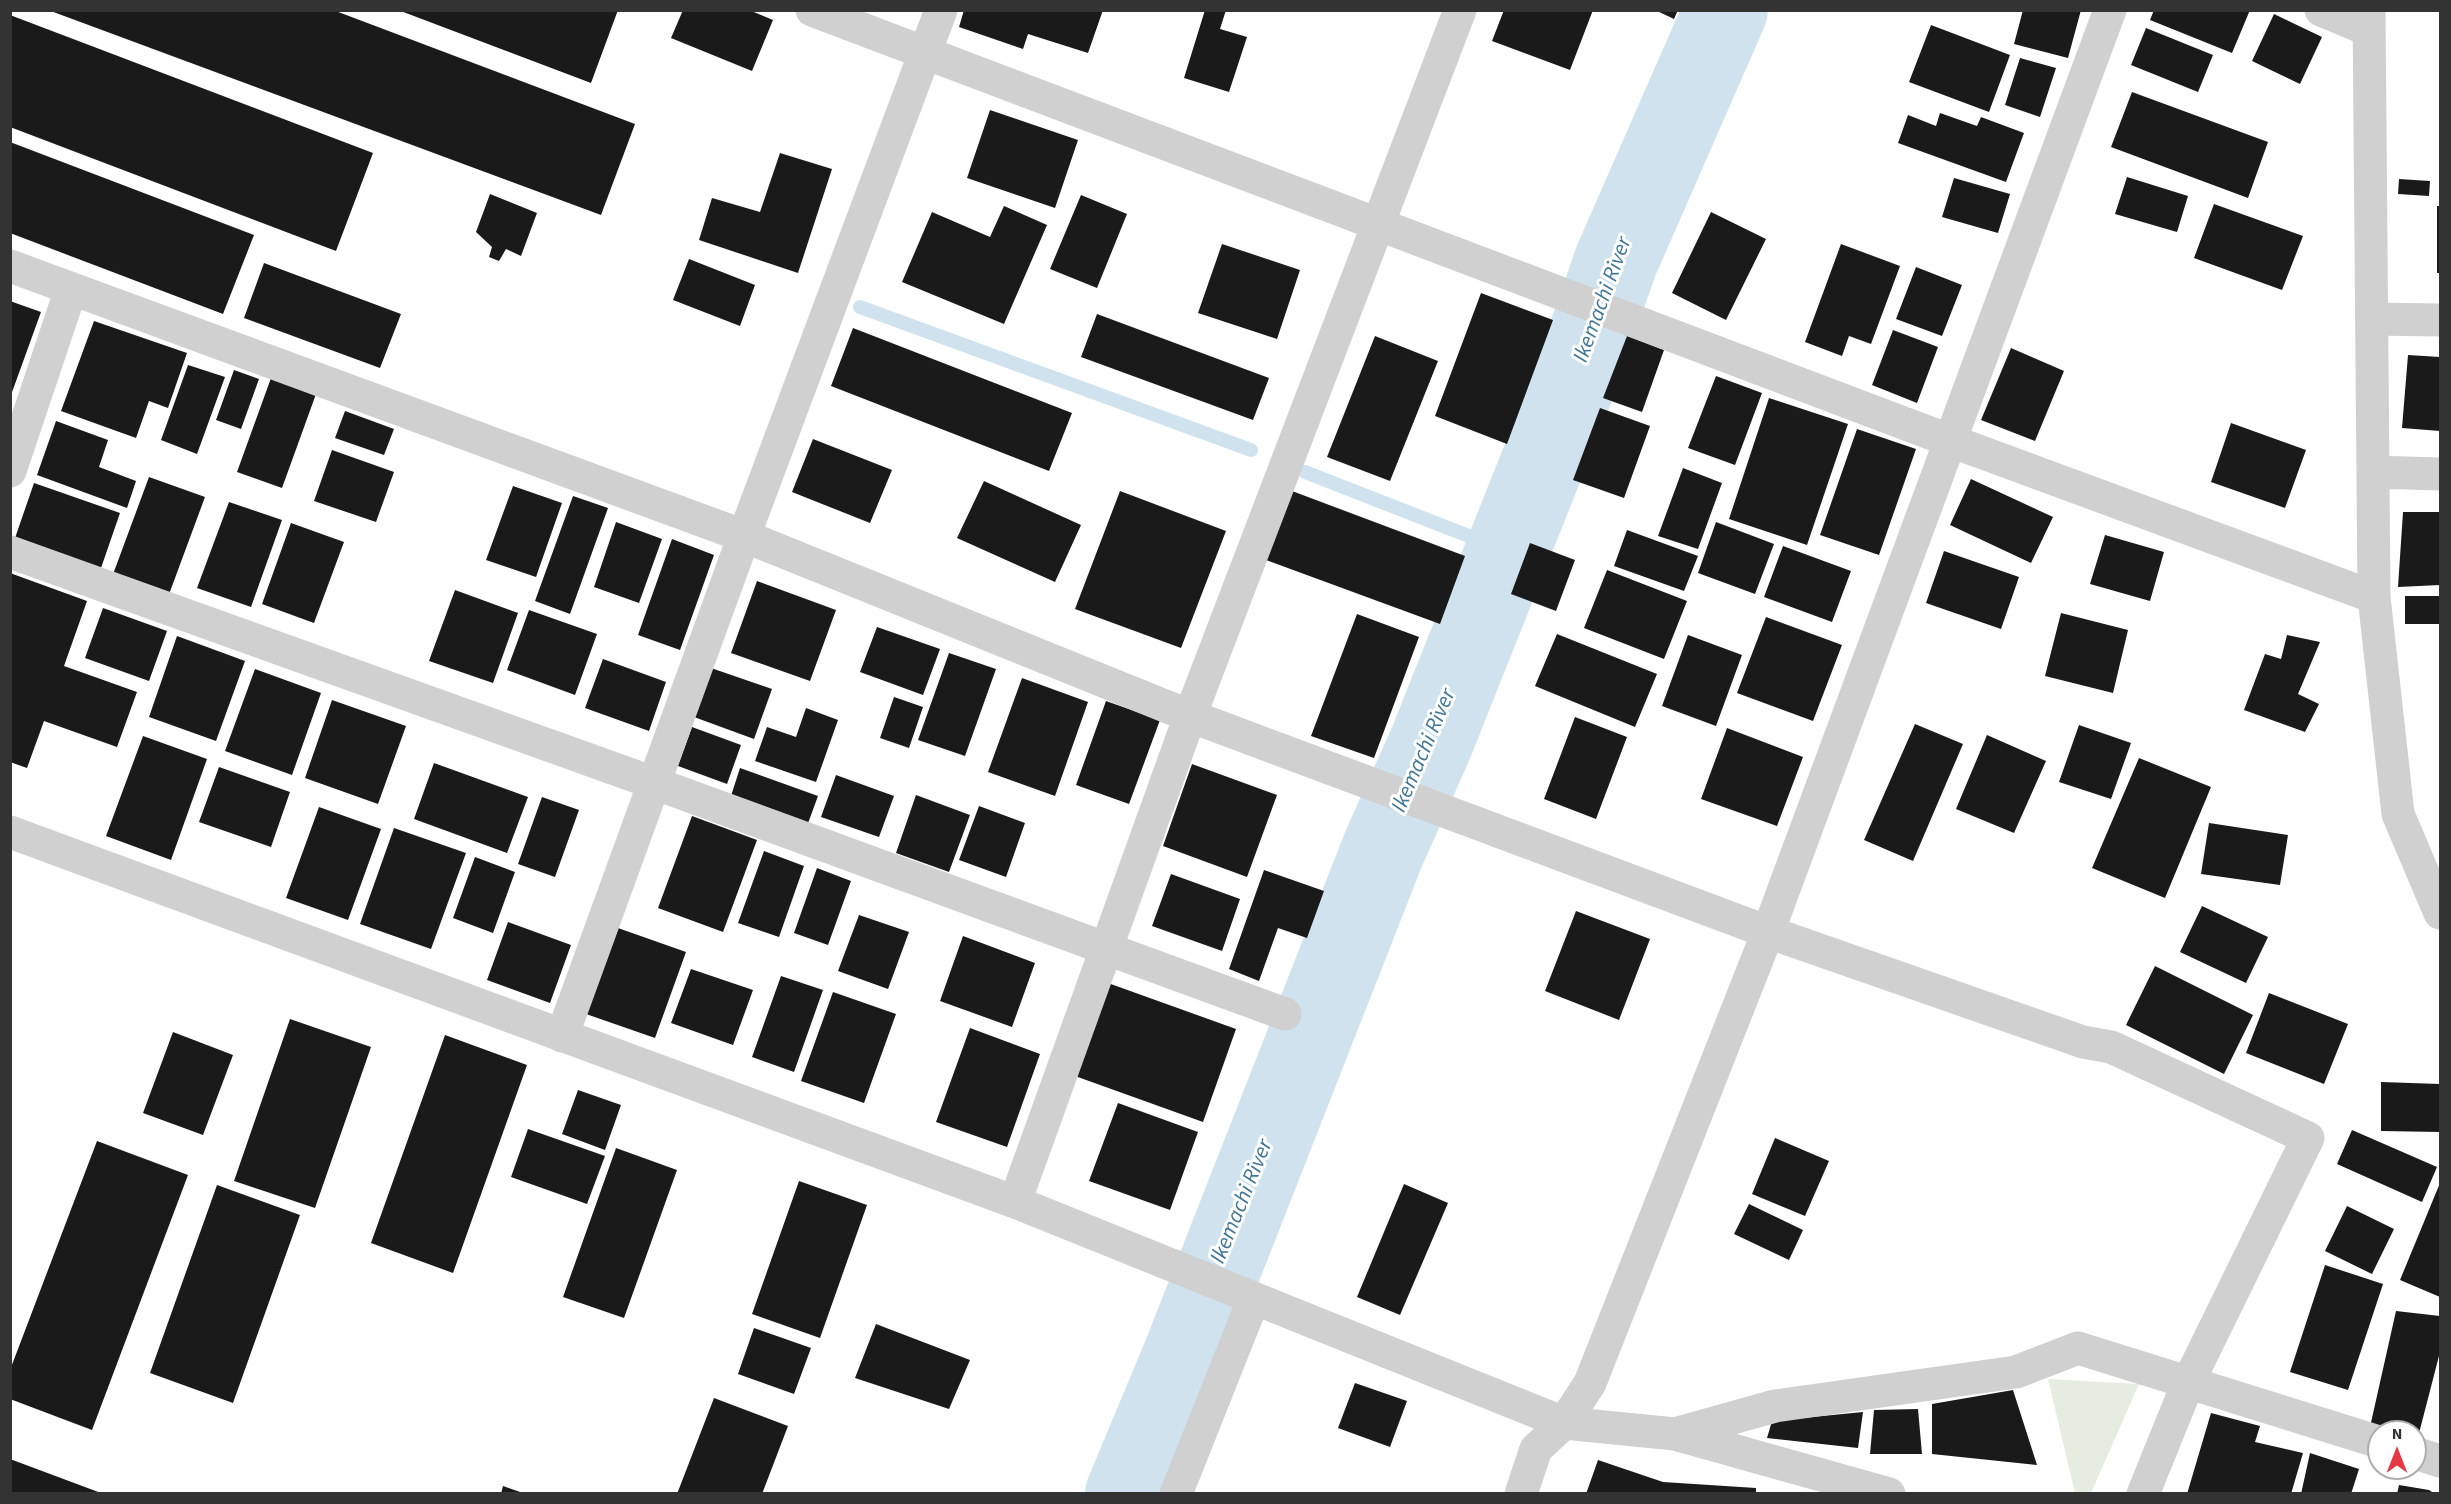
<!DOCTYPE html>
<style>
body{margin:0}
#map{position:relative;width:2451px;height:1504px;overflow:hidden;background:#fff;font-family:"Source Sans 3",sans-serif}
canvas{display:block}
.frame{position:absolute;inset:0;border:12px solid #333;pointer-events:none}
.north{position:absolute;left:2367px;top:1420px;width:60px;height:60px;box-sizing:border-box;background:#fff;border:2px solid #adadad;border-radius:50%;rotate:0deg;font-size:16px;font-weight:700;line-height:24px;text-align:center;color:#333}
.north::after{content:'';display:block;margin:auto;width:21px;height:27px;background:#e63946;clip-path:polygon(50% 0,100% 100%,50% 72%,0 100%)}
</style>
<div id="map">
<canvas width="2451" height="1504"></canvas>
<div class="frame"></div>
<div class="north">N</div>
</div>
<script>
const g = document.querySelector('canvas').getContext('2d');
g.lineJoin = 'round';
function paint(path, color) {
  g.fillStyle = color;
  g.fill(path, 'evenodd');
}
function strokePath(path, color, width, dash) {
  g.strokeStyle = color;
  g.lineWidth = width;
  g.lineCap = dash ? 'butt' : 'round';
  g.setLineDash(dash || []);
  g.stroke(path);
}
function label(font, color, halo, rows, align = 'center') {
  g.font = font + ' "Source Sans 3",sans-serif';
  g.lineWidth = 6;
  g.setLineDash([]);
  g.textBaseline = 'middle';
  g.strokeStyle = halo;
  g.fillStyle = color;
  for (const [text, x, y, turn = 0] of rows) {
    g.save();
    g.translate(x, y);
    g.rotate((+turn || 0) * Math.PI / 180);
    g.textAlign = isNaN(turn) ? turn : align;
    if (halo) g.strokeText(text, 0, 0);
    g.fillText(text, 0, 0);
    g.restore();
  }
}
const green = new Path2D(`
 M 2048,1379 L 2139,1384 L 2091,1493 L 2075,1493 Z`);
const stream = new Path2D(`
 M 860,307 L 1251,450
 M 1305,472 L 1507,551`);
const river = new Path2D(`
 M 1127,1494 L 1185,1355 L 1384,848 L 1431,743 L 1568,399 L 1616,261 L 1726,10`);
const building = new Path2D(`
 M 48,10 L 333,10 L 635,124 L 601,215 Z
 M 398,10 L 618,10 L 591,83 Z
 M 683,10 L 749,10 L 773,20 L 752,71 L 671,38 Z
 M 964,10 L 1103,10 L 1088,53 L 1028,34 L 1023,49 L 959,27 Z
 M 1205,10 L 1226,10 L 1220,29 L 1247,37 L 1229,92 L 1184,78 Z
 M 1504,10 L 1593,10 L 1570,70 L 1492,41 Z
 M 1655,10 L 1678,10 L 1674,19 Z
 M 2023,10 L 2081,10 L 2068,58 L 2014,44 Z
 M 2154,10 L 2250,10 L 2232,53 L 2150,20 Z
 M 2274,14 L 2322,37 L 2300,84 L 2252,61 Z
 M 10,15 L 373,153 L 336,251 L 10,127 Z
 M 1931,25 L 2010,55 L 1989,112 L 1909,82 Z
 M 2146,28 L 2213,55 L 2198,92 L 2131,65 Z
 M 2020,58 L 2056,68 L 2040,117 L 2005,105 Z
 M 2132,92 L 2268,142 L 2248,198 L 2111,147 Z
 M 990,110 L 1078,140 L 1055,208 L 967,178 Z
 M 1940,113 L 1977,126 L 1981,117 L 2024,133 L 2006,182 L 1898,143 L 1908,115 L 1936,126 Z
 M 10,142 L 254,235 L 223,314 L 10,233 Z
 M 780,153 L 832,169 L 798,273 L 699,240 L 712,198 L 760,212 Z
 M 2127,177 L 2188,196 L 2177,232 L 2115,214 Z
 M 1954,178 L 2010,194 L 1998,233 L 1942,217 Z
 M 2399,179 L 2430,181 L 2429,196 L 2398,194 Z
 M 490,194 L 537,213 L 521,256 L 506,249 L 499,261 L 489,257 L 492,247 L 476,232 Z
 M 1081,195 L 1127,214 L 1097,288 L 1050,269 Z
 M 2214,204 L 2303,236 L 2282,290 L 2194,258 Z
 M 1004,206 L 1047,225 L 1004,324 L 902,282 L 932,212 L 990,237 Z
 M 2437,206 L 2440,206 L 2440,273 L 2437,273 Z
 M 1711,212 L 1766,239 L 1726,320 L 1672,293 Z
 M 1222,244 L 1300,270 L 1277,339 L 1198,313 Z
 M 1841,244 L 1900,266 L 1871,344 L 1849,336 L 1842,356 L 1805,342 Z
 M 689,259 L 755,285 L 740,326 L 673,300 Z
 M 264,263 L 401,314 L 380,368 L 244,318 Z
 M 1916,267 L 1962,285 L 1942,336 L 1896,319 Z
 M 1481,293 L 1553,320 L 1507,444 L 1435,416 Z
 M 10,301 L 41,312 L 11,395 L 10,395 Z
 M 1097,314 L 1269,378 L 1253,420 L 1081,357 Z
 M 94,321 L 187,353 L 168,408 L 149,401 L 136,438 L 61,411 Z
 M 853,328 L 1072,413 L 1049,471 L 831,386 Z
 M 1893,330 L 1938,347 L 1917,403 L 1872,385 Z
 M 1375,336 L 1438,361 L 1390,481 L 1327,457 Z
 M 1627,336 L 1664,350 L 1642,412 L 1603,398 Z
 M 2011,348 L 2064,371 L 2035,441 L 1981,420 Z
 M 2408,355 L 2440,357 L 2440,431 L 2402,428 Z
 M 188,365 L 225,377 L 197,454 L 161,440 Z
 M 234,370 L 259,379 L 241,429 L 216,420 Z
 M 1716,376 L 1762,393 L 1735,465 L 1688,448 Z
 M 271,378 L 316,394 L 282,488 L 237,472 Z
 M 1769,398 L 1848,424 L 1807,545 L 1729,519 Z
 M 1600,408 L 1650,426 L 1624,498 L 1573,480 Z
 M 345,411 L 394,429 L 384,455 L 335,438 Z
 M 56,421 L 108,440 L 99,467 L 136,481 L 127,508 L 37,475 Z
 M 2231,423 L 2306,450 L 2285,508 L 2211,482 Z
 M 1857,429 L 1916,449 L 1879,555 L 1820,535 Z
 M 813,439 L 892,470 L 870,523 L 792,492 Z
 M 332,450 L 394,472 L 376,522 L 314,501 Z
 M 1683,468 L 1722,483 L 1698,549 L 1658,536 Z
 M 149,477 L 205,497 L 168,597 L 112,577 Z
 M 1971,479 L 2053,517 L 2031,563 L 1950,525 Z
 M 984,481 L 1081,525 L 1055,582 L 957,538 Z
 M 34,483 L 120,513 L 101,568 L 15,538 Z
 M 513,486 L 562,503 L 536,577 L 486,560 Z
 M 1120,491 L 1226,531 L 1181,648 L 1075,609 Z
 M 1292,491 L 1465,556 L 1440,624 L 1266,560 Z
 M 573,496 L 608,508 L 570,614 L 535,601 Z
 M 229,502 L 282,520 L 251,607 L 197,588 Z
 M 2403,512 L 2440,512 L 2440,585 L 2398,587 Z
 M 616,522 L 662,539 L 639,603 L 594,587 Z
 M 1716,522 L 1774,544 L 1755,594 L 1698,573 Z
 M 291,523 L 344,542 L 314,623 L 262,604 Z
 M 1627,530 L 1698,556 L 1684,591 L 1614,566 Z
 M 2105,535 L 2164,552 L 2150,601 L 2090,584 Z
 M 672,539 L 714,555 L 680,650 L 638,635 Z
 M 1530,543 L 1575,560 L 1556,611 L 1511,594 Z
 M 1783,546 L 1851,571 L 1832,622 L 1764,597 Z
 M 1944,551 L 2019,577 L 2001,629 L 1926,603 Z
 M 1607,570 L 1687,601 L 1664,659 L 1584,628 Z
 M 10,573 L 87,601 L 64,666 L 137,692 L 117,747 L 44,721 L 27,768 L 10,762 Z
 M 757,581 L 836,610 L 810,681 L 731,653 Z
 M 455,590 L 518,613 L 493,683 L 429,661 Z
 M 2405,596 L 2440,596 L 2440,624 L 2405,624 Z
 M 103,608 L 167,631 L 149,681 L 85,658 Z
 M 529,610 L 597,634 L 575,695 L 507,670 Z
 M 2061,613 L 2128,630 L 2113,693 L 2045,676 Z
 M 1357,614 L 1419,637 L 1374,758 L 1311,736 Z
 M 1766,617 L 1842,645 L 1813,721 L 1737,693 Z
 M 877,627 L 940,649 L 923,695 L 860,672 Z
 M 1557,634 L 1657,674 L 1635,727 L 1535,686 Z
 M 1688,635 L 1742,655 L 1716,726 L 1662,706 Z
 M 2287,635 L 2320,642 L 2298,694 L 2319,704 L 2305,732 L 2244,710 L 2265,654 L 2281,659 Z
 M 177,636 L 245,661 L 216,741 L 149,717 Z
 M 949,653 L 996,669 L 965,756 L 918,740 Z
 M 603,659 L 666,682 L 649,731 L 585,708 Z
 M 711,668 L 772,689 L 754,739 L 694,717 Z
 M 255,669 L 321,693 L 292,775 L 225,751 Z
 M 1022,678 L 1088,702 L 1055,796 L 988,772 Z
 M 894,697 L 923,707 L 909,748 L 880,738 Z
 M 332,700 L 406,726 L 378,804 L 305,778 Z
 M 1106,701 L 1160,720 L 1129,804 L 1076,785 Z
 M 806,708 L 838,720 L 816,782 L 755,761 L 767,727 L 796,737 Z
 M 1575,717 L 1627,737 L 1596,819 L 1544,799 Z
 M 1915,724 L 1963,744 L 1913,861 L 1864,840 Z
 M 2079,725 L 2131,743 L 2111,799 L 2059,782 Z
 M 692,727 L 741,745 L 727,784 L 678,766 Z
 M 1727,728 L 1803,757 L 1777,826 L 1701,799 Z
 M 1987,735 L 2046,761 L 2014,833 L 1956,809 Z
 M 143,736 L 207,759 L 171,860 L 106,836 Z
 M 2139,758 L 2211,787 L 2165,898 L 2092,868 Z
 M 434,763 L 528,797 L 507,853 L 414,819 Z
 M 1192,764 L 1277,795 L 1247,877 L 1163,846 Z
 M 219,767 L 290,792 L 271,847 L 199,822 Z
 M 740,768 L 818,796 L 807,826 L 730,799 Z
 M 836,775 L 894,796 L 879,837 L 821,817 Z
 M 916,795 L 970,815 L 949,872 L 896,853 Z
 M 542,797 L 579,810 L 555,877 L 518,864 Z
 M 979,806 L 1025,823 L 1006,877 L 959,860 Z
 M 319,807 L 381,829 L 348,920 L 286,898 Z
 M 692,816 L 757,840 L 723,932 L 658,908 Z
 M 2209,823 L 2288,835 L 2280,885 L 2201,874 Z
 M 394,828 L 466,853 L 431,949 L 360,924 Z
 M 764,851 L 804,866 L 779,937 L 738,923 Z
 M 475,857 L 515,872 L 493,933 L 453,918 Z
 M 817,868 L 851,881 L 828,945 L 794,933 Z
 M 1264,870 L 1324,891 L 1307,938 L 1278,928 L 1259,981 L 1229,969 Z
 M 1171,874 L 1240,899 L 1222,951 L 1152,926 Z
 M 2202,906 L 2268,937 L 2246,983 L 2180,952 Z
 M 1576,911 L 1650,939 L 1619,1020 L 1545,991 Z
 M 859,915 L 909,932 L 888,989 L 838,971 Z
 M 508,922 L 571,945 L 550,1003 L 487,980 Z
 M 618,928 L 686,952 L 655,1038 L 586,1014 Z
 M 963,936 L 1035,963 L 1012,1027 L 940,1001 Z
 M 2155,966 L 2253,1015 L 2224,1074 L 2126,1025 Z
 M 691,969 L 753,990 L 733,1045 L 671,1023 Z
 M 781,976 L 823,990 L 794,1072 L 752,1057 Z
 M 1108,983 L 1236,1029 L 1203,1122 L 1075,1076 Z
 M 833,992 L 896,1014 L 864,1103 L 801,1081 Z
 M 2269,993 L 2348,1024 L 2324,1084 L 2246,1053 Z
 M 290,1019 L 371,1047 L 315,1208 L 234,1181 Z
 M 970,1028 L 1040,1054 L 1007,1147 L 936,1122 Z
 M 173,1032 L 233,1055 L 203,1135 L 143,1113 Z
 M 445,1035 L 527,1065 L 453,1273 L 371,1243 Z
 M 2381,1082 L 2440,1084 L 2440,1132 L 2381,1131 Z
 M 578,1090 L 621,1105 L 605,1150 L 562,1134 Z
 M 1118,1103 L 1198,1132 L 1170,1210 L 1089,1181 Z
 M 528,1129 L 605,1156 L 587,1204 L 511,1177 Z
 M 2352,1130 L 2437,1167 L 2422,1202 L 2337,1164 Z
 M 1775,1138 L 1829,1161 L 1805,1216 L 1752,1194 Z
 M 97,1141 L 188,1175 L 92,1430 L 10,1399 L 10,1370 Z
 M 616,1148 L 677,1170 L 624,1318 L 563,1297 Z
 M 799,1181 L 867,1205 L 820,1338 L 752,1314 Z
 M 2440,1183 L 2440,1297 L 2400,1280 Z
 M 1404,1184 L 1448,1203 L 1400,1315 L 1357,1297 Z
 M 217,1185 L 300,1215 L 233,1403 L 150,1373 Z
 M 1749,1204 L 1803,1230 L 1789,1260 L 1734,1234 Z
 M 2347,1206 L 2394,1229 L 2372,1274 L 2325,1251 Z
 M 2325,1265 L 2383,1284 L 2348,1390 L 2290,1372 Z
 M 2396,1311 L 2440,1316 L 2440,1352 L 2417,1441 L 2415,1441 L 2415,1432 L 2385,1432 L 2370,1427 Z
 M 876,1324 L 970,1360 L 949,1409 L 855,1378 Z
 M 754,1328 L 811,1348 L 794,1394 L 738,1374 Z
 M 1355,1383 L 1407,1401 L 1390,1447 L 1338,1428 Z
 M 2013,1390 L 2037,1465 L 1932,1454 L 1932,1404 Z
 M 714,1398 L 788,1426 L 762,1494 L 677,1494 Z
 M 1918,1409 L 1922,1454 L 1870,1454 L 1874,1410 Z
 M 1863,1412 L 1858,1448 L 1767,1438 L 1772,1421 Z
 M 2211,1413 L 2260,1426 L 2255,1442 L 2303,1453 L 2291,1494 L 2187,1494 Z
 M 2310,1453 L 2359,1469 L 2351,1494 L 2301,1494 Z
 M 10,1459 L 101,1493 L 101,1494 L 10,1494 Z
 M 1598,1460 L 1663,1482 L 1756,1488 L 1756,1494 L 1586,1494 Z
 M 2399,1485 L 2429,1490 L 2435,1494 L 2397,1494 Z
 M 503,1486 L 523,1493 L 523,1494 L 501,1494 Z`);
const minor = new Path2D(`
 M 812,10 L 1951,441 L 2374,597
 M 2321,10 L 2369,30
 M 2369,10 L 2374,597 L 2398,814 L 2440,913
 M 10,266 L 744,536 L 1190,716 L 1768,932 L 2083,1042 L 2111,1047 L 2308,1138 L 2188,1383 L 2143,1494
 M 2372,319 L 2440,320
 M 10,471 L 71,289
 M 2373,472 L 2440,474
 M 10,552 L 654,783 L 1285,1014
 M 10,832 L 1015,1202 L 1564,1423 L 1675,1434 L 1889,1494
 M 562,1036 L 744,536 L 941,10
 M 1015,1202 L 1190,716 L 1460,10
 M 1675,1434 L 1775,1406 L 2016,1372 L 2078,1348 L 2379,1442
 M 2415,1453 L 2440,1461
 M 1176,1494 L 1254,1298
 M 1521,1494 L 1536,1449 L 1564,1423 L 1590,1383 L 1768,932 L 2110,10`);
const waterNames = [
 ["Ikemachi River",1604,300,-70],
 ["Ikemachi River",1425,751,-67],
 ["Ikemachi River",1243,1202,-68]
];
paint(green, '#e6ecdf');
strokePath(stream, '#cfe2ee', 14);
strokePath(river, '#cfe2ee', 84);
paint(building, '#1a1a1a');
strokePath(minor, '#d0d0d0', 33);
label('italic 22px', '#3f7597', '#fff', waterNames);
</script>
